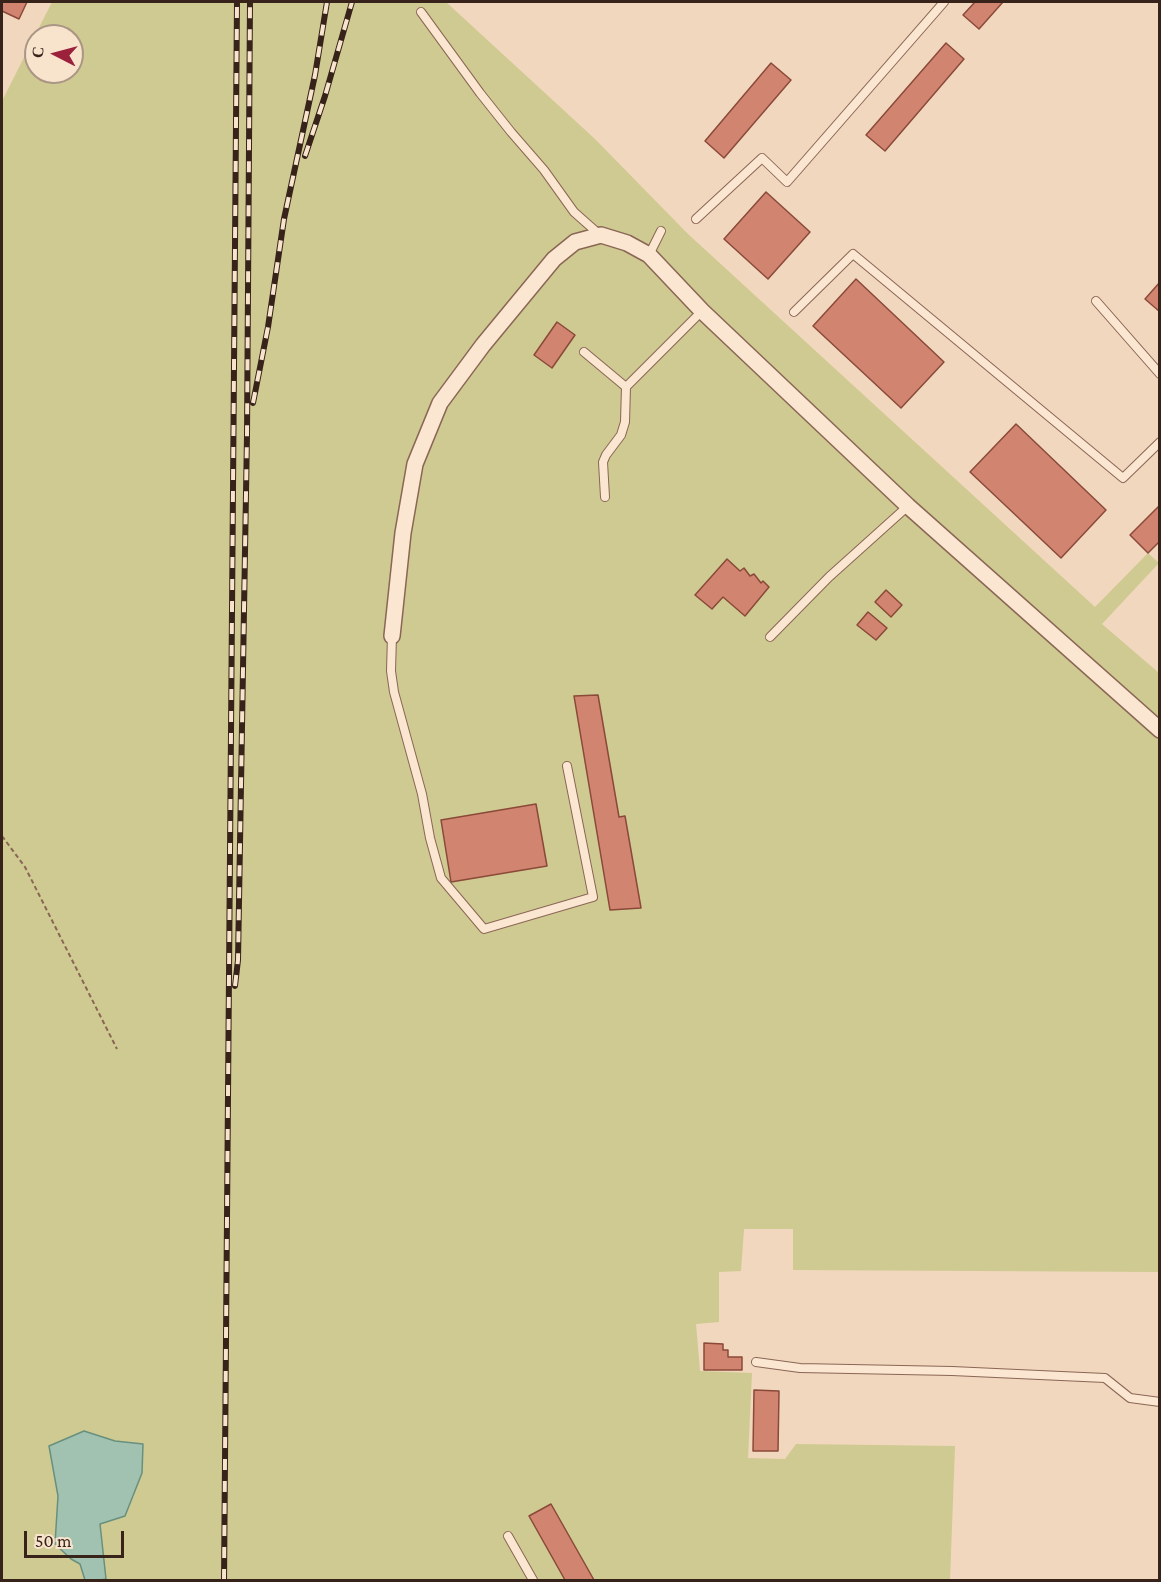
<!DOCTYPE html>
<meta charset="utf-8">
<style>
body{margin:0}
#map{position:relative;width:1161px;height:1582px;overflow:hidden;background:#f1d7bd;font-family:"Crimson Pro",serif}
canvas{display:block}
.frame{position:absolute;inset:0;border:3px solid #38231b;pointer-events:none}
.north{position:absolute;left:24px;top:24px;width:60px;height:60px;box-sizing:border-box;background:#f8e3cd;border:2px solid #ab9686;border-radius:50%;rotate:276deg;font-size:16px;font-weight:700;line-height:24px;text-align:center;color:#38231b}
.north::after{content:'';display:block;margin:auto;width:21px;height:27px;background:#9c213b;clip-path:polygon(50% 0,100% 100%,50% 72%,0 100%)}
.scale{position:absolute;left:24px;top:1531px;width:100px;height:27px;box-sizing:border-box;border:3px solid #38231b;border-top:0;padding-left:8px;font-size:18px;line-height:21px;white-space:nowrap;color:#38231b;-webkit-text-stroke:4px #f8e3cd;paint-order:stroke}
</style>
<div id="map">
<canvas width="1161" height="1582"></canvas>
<div class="frame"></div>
<div class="north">С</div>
<div class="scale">50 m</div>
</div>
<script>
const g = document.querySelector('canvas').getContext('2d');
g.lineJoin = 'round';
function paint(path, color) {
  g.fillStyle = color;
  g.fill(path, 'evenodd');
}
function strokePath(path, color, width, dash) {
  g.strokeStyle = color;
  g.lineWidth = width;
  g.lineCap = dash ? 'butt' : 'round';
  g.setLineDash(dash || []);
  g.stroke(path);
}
const green = new Path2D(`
 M 52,2 L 446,2 L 595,139 L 688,234 L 1095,607 L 1148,553 L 1159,563 L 1102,624 L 1159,673 L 1159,1272 L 793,1270 L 793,1229 L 744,1229 L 741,1271 L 719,1272 L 719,1322 L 696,1324 L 700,1371 L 752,1373 L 748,1458 L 785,1459 L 796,1444 L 955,1446 L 950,1580 L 2,1580 L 2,101 ZM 36,36 L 72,36 L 72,72 L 36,72 Z`);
const water = new Path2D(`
 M 84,1431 L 115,1441 L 143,1444 L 142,1473 L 125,1516 L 100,1524 L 106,1579 L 101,1580 L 85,1580 L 80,1564 L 71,1559 L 55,1544 L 58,1496 L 49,1446 Z`);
const building = new Path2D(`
 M 2,2 L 27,2 L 19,19 L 2,11 Z
 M 975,2 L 1003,2 L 979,29 L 963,15 Z
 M 946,43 L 964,59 L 885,151 L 866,135 Z
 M 771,63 L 791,80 L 724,158 L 705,141 Z
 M 766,192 L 810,232 L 768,279 L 724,239 Z
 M 856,279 L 944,362 L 901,408 L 813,326 Z
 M 1160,282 L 1160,312 L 1145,299 Z
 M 557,322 L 575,335 L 552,368 L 534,355 Z
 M 1016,424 L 1106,510 L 1061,558 L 970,472 Z
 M 1160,505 L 1160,541 L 1148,553 L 1130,535 Z
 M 727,559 L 740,571 L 744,568 L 750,576 L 754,574 L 761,583 L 763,581 L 769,587 L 745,616 L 723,597 L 712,609 L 695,595 Z
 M 886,590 L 902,605 L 891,617 L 875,602 Z
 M 868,612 L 887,628 L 876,640 L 857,625 Z
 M 598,695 L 619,817 L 625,816 L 641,908 L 610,910 L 574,696 Z
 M 536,804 L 547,866 L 451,882 L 441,820 Z
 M 704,1343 L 723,1344 L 723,1350 L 728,1350 L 728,1357 L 742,1357 L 742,1370 L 704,1370 Z
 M 754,1390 L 779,1391 L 778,1451 L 753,1451 Z
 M 551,1504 L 594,1580 L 565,1580 L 529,1516 Z`);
const path = new Path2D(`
 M 2,836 L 25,867 L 117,1049`);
const service = new Path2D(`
 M 421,12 L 480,93 L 511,132 L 544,170 L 574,212 L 600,235
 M 696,219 L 762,158 L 787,182 L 944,2
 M 649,255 L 661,231
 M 1096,301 L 1160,374
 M 794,312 L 853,254 L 1123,478 L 1160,442
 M 584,352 L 626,387
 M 605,497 L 603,462 L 606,455 L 621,435 L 625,422 L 626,387 L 702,311
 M 392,636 L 391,671 L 394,692 L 422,794 L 430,838 L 441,878 L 484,929 L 593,897 L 567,766
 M 770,637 L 829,577 L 908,506
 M 756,1362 L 800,1368 L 952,1371 L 1105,1378 L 1130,1398 L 1160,1402
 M 508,1536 L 533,1580`);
const minor = new Path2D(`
 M 392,636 L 403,533 L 415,464 L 440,403 L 483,345 L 554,259 L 575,242 L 601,235 L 627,243 L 649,255 L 702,311 L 908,506 L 1160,730`);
const rail = new Path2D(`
 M 305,156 L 325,96 L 352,2
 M 253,403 L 268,327 L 284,219 L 315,75 L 327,2
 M 235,986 L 238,960 L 247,435 L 250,2
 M 224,1580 L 237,2`);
paint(green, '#cfca91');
paint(water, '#a1c2b1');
strokePath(water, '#68907e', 1.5);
paint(building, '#d18570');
strokePath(building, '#8a4939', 1.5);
strokePath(service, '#8a6655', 10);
strokePath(minor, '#8a6655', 18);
strokePath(path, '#8a6655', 2, [4.5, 3]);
strokePath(service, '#fbe6d1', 8);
strokePath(minor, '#fbe6d1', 15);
strokePath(rail, '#38231b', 6);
strokePath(rail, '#f8e3cd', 4, [11]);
</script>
